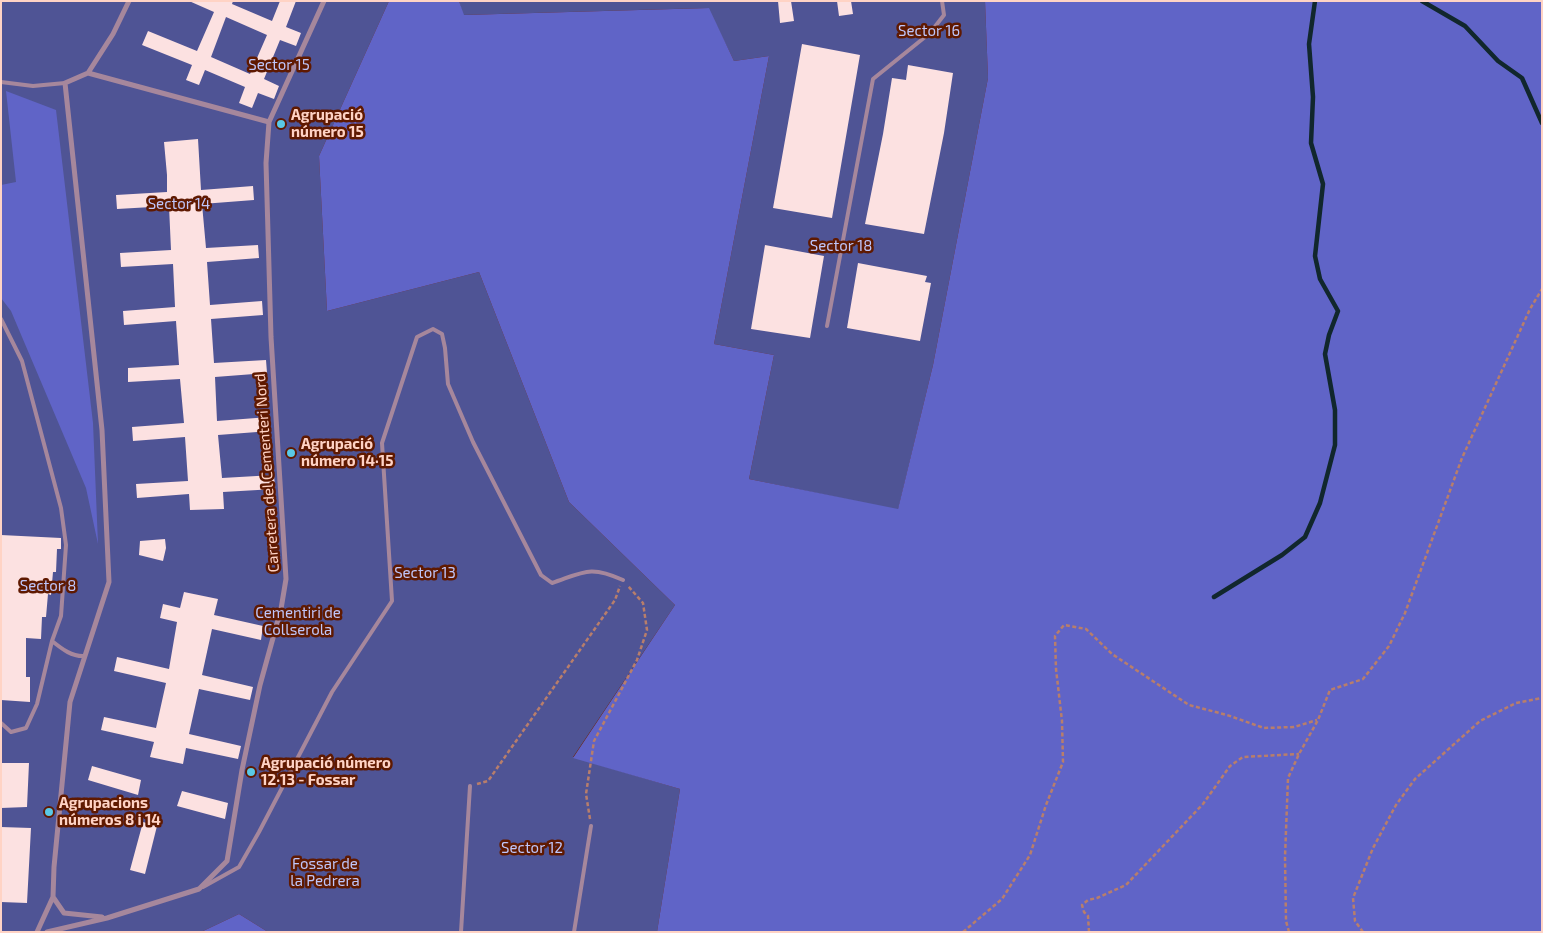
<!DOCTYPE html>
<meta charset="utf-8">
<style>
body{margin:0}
#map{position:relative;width:1543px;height:933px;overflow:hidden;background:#6c250c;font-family:"Exo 2",sans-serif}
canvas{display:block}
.frame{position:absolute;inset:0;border:2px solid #ffd3c5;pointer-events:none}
</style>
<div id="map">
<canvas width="1543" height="933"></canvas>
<div class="frame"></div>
</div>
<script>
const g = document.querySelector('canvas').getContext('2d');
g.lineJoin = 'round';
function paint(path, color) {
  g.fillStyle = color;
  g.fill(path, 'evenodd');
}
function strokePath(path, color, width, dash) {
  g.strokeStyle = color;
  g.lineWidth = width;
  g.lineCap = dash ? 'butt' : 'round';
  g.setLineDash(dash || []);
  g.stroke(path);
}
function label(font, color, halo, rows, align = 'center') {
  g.font = font + ' "Exo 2",sans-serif';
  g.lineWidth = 5;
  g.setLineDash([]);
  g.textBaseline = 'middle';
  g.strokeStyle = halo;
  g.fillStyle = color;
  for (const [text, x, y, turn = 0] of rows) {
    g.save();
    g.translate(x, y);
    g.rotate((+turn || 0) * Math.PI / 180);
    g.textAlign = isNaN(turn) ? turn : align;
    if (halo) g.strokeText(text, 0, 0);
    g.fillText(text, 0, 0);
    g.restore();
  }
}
const green = new Path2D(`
 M 1,1 L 389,1 L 319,156 L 327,311 L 479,272 L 569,502 L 675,605 L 573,757 L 680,789 L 657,932 L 268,932 L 239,914 L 201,932 L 1,932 Z
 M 459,1 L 985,1 L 988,78 L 933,365 L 898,510 L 749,479 L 774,355 L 714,344 L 769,56 L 734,61 L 708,8 L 463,15 Z`);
const forest = new Path2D(`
 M 389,1 L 459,1 L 464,15 L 709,8 L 734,61 L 769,56 L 714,344 L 774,355 L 749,479 L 898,509 L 933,365 L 988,78 L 985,1 L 1542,1 L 1542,932 L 657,932 L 680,789 L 573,758 L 675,605 L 569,502 L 479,272 L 327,311 L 319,156 Z
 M 6,91 L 56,110 L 93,423 L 98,544 L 86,488 L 11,311 L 1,298 L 1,185 L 16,182 Z
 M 239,914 L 268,932 L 201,932 Z`);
const stream = new Path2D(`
 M 1422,1 L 1465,26 L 1498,61 L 1522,78 L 1542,123
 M 1214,597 L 1282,555 L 1305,537 L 1320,503 L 1335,445 L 1335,410 L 1325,354 L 1329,335 L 1338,311 L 1320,279 L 1315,256 L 1323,184 L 1311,143 L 1313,97 L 1309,44 L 1315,1`);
const building = new Path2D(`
 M 189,1 L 233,1 L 232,4 L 272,21 L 280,1 L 296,1 L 286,27 L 301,33 L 296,46 L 280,40 L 264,79 L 279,86 L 274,99 L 258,93 L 252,108 L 239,103 L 245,87 L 205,70 L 199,85 L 186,80 L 192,65 L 142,45 L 148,31 L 197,51 L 214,12 ZM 226,17 L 267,35 L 250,74 L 211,57 Z
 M 778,1 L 791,1 L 794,21 L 780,23 Z
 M 837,1 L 851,1 L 853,14 L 839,16 Z
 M 802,44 L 860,55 L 832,218 L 773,208 Z
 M 908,65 L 953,73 L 944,133 L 924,234 L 865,224 L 883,134 L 892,78 L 906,80 Z
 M 198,139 L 201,190 L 253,186 L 254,200 L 202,204 L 206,248 L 258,245 L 259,258 L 207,262 L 210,305 L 262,301 L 263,315 L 211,319 L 214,363 L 266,360 L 267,373 L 215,377 L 217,421 L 269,417 L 270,431 L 218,435 L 222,478 L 274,475 L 275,489 L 223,492 L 224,509 L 190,510 L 189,494 L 137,498 L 136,484 L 188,481 L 185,437 L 133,441 L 132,427 L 184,423 L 180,379 L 128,382 L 128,368 L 179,365 L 176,321 L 124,325 L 123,311 L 175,307 L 173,264 L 121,267 L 120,253 L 171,250 L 169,206 L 117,209 L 116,195 L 167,192 L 167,175 L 164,142 Z
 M 765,245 L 824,256 L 810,338 L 751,329 Z
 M 858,263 L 927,276 L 925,282 L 931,283 L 920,341 L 847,328 Z
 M 1,535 L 61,538 L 61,549 L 57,549 L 56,572 L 53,572 L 51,595 L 48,594 L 46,617 L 42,617 L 41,639 L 26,638 L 26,677 L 30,677 L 30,702 L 1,700 Z
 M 165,539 L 166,548 L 163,561 L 139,555 L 140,541 Z
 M 184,592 L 218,599 L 214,615 L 263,626 L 261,640 L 212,629 L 202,675 L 253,687 L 250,700 L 199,689 L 189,734 L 241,746 L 238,759 L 186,748 L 183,764 L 150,757 L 154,742 L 101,730 L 104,717 L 156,728 L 166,683 L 114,671 L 117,657 L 169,669 L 177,622 L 160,618 L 163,604 L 180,608 Z
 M 1,763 L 29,763 L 27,807 L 1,808 Z
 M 92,766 L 141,780 L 138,795 L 88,780 Z
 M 182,791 L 228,803 L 225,819 L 177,806 Z
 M 143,822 L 157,826 L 145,874 L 130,870 Z
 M 1,827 L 31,828 L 27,903 L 1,902 Z`);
const path = new Path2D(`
 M 477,784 L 488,781 L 615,600 L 620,586
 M 590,819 L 586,794 L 594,741 L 637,660 L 647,630 L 643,603 L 628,586
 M 963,932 L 1002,899 L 1030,855 L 1046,805 L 1063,762 L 1062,721 L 1056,669 L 1055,636 L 1064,625 L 1086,629 L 1112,654 L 1189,705 L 1227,715 L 1264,728 L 1294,727 L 1317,720
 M 1089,932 L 1088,916 L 1084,912 L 1082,905 L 1088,900 L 1097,898 L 1126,885 L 1203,804 L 1230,766 L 1243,757 L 1299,754
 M 1289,932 L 1286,921 L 1285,857 L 1288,778 L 1299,754 L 1318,720 L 1330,690 L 1363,679 L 1389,646 L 1405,613 L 1462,458 L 1530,309 L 1542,289
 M 1363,932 L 1355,921 L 1353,898 L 1373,848 L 1396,805 L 1415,779 L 1480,721 L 1516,703 L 1542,698`);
const lane = new Path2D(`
 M 1,82 L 33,86 L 65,83
 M 1,319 L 22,361 L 61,508 L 66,545 L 61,616 L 52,641 C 62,649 72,657 85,656
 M 827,326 L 873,79 L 930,33 L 944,15 L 942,1
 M 1,723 L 11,732 L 26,728 L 37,704 L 52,641
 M 203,887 L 239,867 L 259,832 L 332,692 L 392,601 L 382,443 L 417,337 L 433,329 L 442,334 L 445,348 L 448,384 L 473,442 L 541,575 L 552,583 C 584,572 590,565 623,580
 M 461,932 L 470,786
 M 574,932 L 591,826`);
const street = new Path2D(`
 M 88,73 L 269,122
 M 53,897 L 64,913 L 102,917
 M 37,932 L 53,897 L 54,867 L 70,702 L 109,582 L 102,430 L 65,83 L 88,73 L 113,34 L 129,1
 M 47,932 L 107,918 L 199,889 L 227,861 L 242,770 L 260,685 L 281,609 L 286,579 L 271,337 L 266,163 L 269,122 L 324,1`);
const markers = [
 [281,124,5,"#5ac8e5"],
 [291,453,5,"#5ac8e5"],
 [251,772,5,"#5ac8e5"],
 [49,812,5,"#5ac8e5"]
];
const parkNames = [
 ["Sector 16",929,31],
 ["Sector 15",279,65],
 ["Sector 14",179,204],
 ["Sector 18",841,246],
 ["Sector 13",425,573],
 ["Sector 8",48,586],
 ["Cementiri de",298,613],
 ["Collserola",298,630],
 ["Sector 12",532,848],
 ["Fossar de",325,864],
 ["la Pedrera",325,881]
];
const poiNames = [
 ["Agrupació",291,115],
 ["número 15",291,132],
 ["Agrupació",301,444],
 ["número 14·15",301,461],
 ["Agrupació número",261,763],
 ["12·13 - Fossar",261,780],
 ["Agrupacions",59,803],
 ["números 8 i 14",59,820]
];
const streetNames = [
 ["Carretera del Cementeri Nord",267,473,-94]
];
paint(green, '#4f5495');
paint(forest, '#6064c7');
strokePath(stream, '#11272d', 4.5);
paint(building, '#fce1e1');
strokePath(path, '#b87e6b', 2.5, [4, 2.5]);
strokePath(lane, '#a6879c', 4);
strokePath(street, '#a6879c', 5);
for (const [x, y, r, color] of markers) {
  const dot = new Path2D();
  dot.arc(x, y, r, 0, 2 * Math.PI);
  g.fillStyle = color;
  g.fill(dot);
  strokePath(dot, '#5f1900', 2);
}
label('15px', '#bfc6fa', '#5f1900', parkNames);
label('bold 15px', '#ffd3c5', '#5f1900', poiNames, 'left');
label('15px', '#ffd3c5', '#5f1900', streetNames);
</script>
